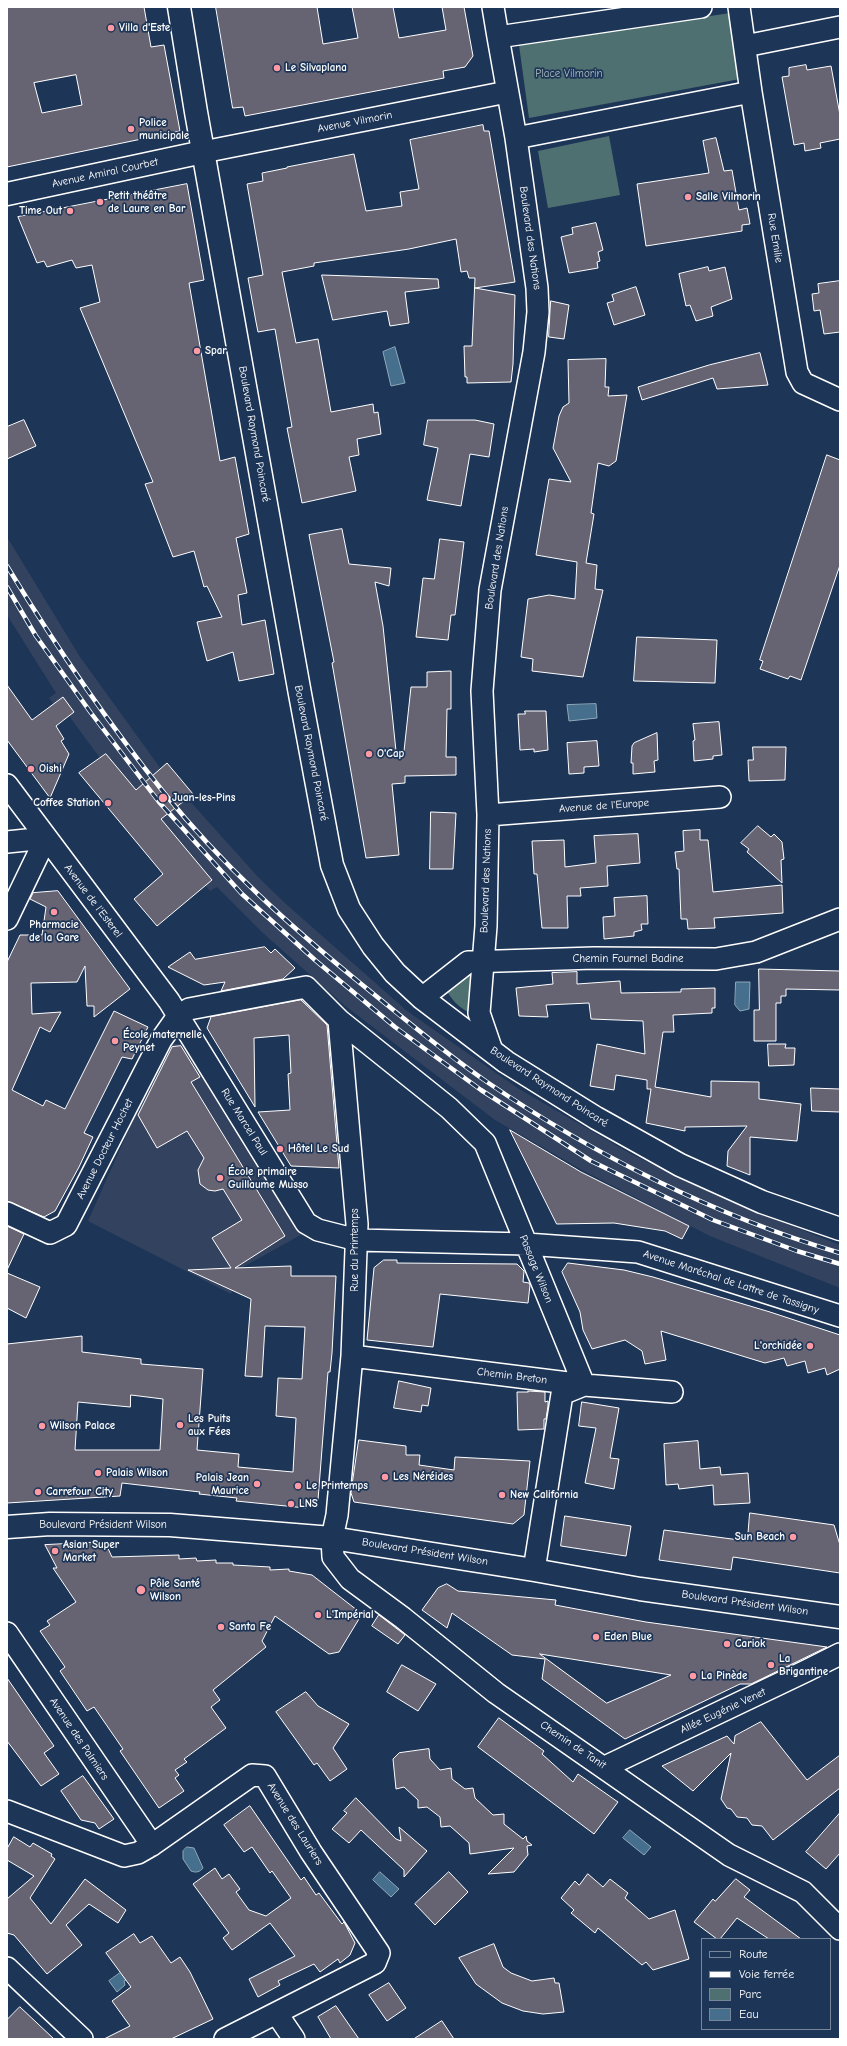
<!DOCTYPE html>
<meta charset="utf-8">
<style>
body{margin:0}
#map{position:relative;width:847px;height:2046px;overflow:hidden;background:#1d3557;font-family:"Comic Neue",sans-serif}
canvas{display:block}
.frame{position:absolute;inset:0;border:8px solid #fff;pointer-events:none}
.legend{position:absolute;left:701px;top:1938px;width:130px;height:92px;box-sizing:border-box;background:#1d3557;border:1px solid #77869a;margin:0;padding:5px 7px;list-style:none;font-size:12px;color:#fff}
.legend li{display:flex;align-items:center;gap:8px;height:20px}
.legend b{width:20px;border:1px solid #77869a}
</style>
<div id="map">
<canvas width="847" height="2046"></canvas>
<div class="frame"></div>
<ul class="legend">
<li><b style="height:5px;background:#1d3557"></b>Route</li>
<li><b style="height:5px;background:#fff"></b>Voie ferrée</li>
<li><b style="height:11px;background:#4f7071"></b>Parc</li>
<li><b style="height:11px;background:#456f8d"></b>Eau</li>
</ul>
</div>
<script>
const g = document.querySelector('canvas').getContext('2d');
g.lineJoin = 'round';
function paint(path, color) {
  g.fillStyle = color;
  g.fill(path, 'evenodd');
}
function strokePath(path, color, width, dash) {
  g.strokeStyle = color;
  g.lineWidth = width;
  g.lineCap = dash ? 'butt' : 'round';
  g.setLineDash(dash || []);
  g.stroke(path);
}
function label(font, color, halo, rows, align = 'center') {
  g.font = font + ' "Comic Neue",sans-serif';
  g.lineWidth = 3.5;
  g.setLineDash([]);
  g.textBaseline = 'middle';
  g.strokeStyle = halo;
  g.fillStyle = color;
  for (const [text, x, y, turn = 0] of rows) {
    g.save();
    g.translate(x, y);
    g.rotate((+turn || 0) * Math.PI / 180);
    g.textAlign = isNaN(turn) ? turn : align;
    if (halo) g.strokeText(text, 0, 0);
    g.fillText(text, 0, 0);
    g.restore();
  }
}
const built = new Path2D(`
 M 7,537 L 80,657 L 161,769 L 258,877 L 286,904 L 407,1011 L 519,1089 L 633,1155 L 736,1204 L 840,1245 L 840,1288 L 710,1236 L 582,1170 L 495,1120 L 344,1005 L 264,934 L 217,887 L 210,891 L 100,758 L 69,716 L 65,719 L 49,698 L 56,693 L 7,615 Z
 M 167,1044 L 188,1044 L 306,1232 L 243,1267 L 231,1294 L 88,1221 Z`);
const green = new Path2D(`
 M 730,13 L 740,79 L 529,118 L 519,45 Z
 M 609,136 L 620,195 L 548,208 L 538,151 Z
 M 467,969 L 474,971 L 473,1015 C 460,1008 450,1000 445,986 Z`);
const water = new Path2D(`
 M 395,347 L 405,383 L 391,386 L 383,352 Z
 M 596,704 L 597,718 L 569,721 L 567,705 Z
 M 736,982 L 750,982 L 749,1009 L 740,1011 L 735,1005 Z
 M 630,1830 L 651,1847 L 644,1855 L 623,1838 Z
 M 187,1847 L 194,1848 L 203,1868 C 200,1872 196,1873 191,1871 L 183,1859 L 183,1851 Z
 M 380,1872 L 399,1889 L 391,1897 L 373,1880 Z
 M 127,1968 L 132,1976 L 124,1981 L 125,1985 L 117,1992 L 109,1981 Z`);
const building = new Path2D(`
 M 7,7 L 144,7 L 151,47 L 164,45 L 180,131 L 7,167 ZM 76,75 L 82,105 L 42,113 L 34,83 Z
 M 216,7 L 317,7 L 323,44 L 358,38 L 352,7 L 393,7 L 399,38 L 446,30 L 442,7 L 464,7 L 473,56 L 465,67 L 443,71 L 444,78 L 245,116 L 243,107 L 233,108 Z
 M 806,65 L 807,70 L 831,66 L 840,115 L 840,139 L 820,143 L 821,148 L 805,151 L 804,143 L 794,145 L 782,77 L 789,76 L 789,68 Z
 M 483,125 L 484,131 L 489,131 L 515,282 L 475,288 L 515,295 L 513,364 L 511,382 L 467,383 L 467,377 L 465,377 L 464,346 L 472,346 L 475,278 L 469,278 L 467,271 L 461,272 L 456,239 L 409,249 L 314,263 L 314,266 L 282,272 L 296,343 L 318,339 L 331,412 L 373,404 L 374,413 L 378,412 L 381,434 L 357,439 L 359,455 L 349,457 L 356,491 L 302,503 L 287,428 L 292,427 L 275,329 L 258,332 L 256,322 L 248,278 L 263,275 L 247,184 L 263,181 L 262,173 L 287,168 L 287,167 L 354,154 L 366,211 L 402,206 L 400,192 L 419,189 L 410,140 Z
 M 716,138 L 724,171 L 732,170 L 739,210 L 747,208 L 750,224 L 742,225 L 742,231 L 646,246 L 637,184 L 709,173 L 703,141 Z
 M 187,184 L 204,280 L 189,283 L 220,461 L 235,457 L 249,534 L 236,538 L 247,593 L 238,595 L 242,625 L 265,620 L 274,674 L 239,681 L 233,652 L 207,661 L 197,622 L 222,617 L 207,586 L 204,587 L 194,551 L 173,557 L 145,484 L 153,482 L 80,308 L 100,302 L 92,265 L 76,268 L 72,260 L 47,267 L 44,261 L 37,263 L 18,217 Z
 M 596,223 L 603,250 L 598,252 L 600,261 L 597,262 L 598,268 L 569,273 L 561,237 L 573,234 L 572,228 Z
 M 708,267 L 709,271 L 725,267 L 732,299 L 711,307 L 713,316 L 696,321 L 690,305 L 686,306 L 679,274 Z
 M 322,275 L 438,279 L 439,288 L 405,292 L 409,323 L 390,326 L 387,311 L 333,320 Z
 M 840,281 L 840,332 L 824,334 L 820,310 L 814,311 L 812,294 L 819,293 L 818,284 Z
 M 636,287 L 645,315 L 614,325 L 607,303 L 614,301 L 612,295 Z
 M 551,301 L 569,305 L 564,339 L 549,337 Z
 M 760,353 L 768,385 L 717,389 L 713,378 L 642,400 L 638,387 L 709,365 Z
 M 606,359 L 605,387 L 609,387 L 608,396 L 627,395 L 616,461 L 609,466 L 598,463 L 591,513 L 594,514 L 586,563 L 597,565 L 595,589 L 603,590 L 583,677 L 532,671 L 533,659 L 521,657 L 528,599 L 549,595 L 575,599 L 577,562 L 536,555 L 549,479 L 571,482 L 553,448 L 559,416 L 563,407 L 569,403 L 568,360 Z
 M 24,420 L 36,446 L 7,459 L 7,427 Z
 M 428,420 L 475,420 L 494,424 L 489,457 L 470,454 L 461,506 L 427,500 L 438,448 L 424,445 Z
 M 827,455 L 840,460 L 840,565 L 801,680 L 790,676 L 788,679 L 760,669 L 763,661 L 760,660 Z
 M 342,529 L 349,564 L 391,568 L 389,586 L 375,582 L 383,626 L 396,751 L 404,751 L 411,687 L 427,687 L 427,672 L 451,671 L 451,709 L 447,709 L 446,757 L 456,757 L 456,775 L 405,776 L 405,783 L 392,784 L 399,855 L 366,858 L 332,663 L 334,662 L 309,535 Z
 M 440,539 L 464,542 L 455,615 L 451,615 L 448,640 L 416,637 L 423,578 L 434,579 Z
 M 637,637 L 717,640 L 715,683 L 634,681 Z
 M 7,685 L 32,720 L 63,697 L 74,712 L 56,726 L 64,739 L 61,741 L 69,754 L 50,798 L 7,740 Z
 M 525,711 L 546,711 L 548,750 L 534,752 L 534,749 L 520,750 L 518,714 L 525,714 Z
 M 719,722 L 722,755 L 713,756 L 713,759 L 694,761 L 693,741 L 695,740 L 693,724 Z
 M 657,733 L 658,760 L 654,761 L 655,772 L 633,774 L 633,763 L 631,763 L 632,746 L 634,743 Z
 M 597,741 L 599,766 L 584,767 L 584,773 L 569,774 L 567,743 Z
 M 753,747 L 786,747 L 785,780 L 749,781 L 748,760 L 753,760 Z
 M 106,754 L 136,790 L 167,763 L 193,794 L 161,819 L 212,880 L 157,926 L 134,899 L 163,874 L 79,773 Z
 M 431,812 L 456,813 L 453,869 L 430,869 Z
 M 758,826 L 771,837 L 774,834 L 782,842 L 784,859 L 781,860 L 782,883 L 747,852 L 749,849 L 741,843 Z
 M 700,830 L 700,840 L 708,840 L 713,892 L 782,885 L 783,913 L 714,918 L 715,928 L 688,929 L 687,919 L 681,919 L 679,869 L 677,869 L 675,852 L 684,851 L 683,831 Z
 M 638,834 L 640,863 L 607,866 L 608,886 L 580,888 L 581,896 L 567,896 L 568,928 L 542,928 L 537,874 L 534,874 L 532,841 L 564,840 L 565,867 L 596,863 L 594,836 Z
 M 58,891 L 130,989 L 94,1017 L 94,1006 L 87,1006 L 85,966 L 77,982 L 31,983 L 32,1014 L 61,1012 L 50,1032 L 40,1027 L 12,1090 L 43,1106 L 46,1100 L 65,1109 L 114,1011 L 148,1027 L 132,1059 L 122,1057 L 84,1133 L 93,1137 L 79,1167 L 55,1211 L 44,1217 L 7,1201 L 7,962 L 20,935 L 42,935 L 46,907 L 30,899 L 33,893 Z
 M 647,896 L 648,924 L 641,924 L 642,930 L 634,932 L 634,936 L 604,939 L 603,917 L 615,916 L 614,898 Z
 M 265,947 L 271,953 L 275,949 L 295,968 L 283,979 L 221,991 L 225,982 L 204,985 L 168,967 L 190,952 L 195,959 Z
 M 759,969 L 840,971 L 840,990 L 786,989 L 786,996 L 781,996 L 781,1003 L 776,1003 L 776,1041 L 754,1041 L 754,1010 L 759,1010 Z
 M 577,972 L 577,984 L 620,981 L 621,993 L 681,992 L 681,989 L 715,988 L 715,1008 L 712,1008 L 712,1013 L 673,1015 L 674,1032 L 663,1032 L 655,1087 L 711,1097 L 711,1081 L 759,1082 L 759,1099 L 801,1104 L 797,1141 L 750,1137 L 750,1175 L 727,1166 L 728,1151 L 747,1126 L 685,1127 L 685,1131 L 646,1123 L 651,1089 L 647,1089 L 647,1080 L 616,1075 L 614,1090 L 590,1086 L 597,1044 L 645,1054 L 643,1021 L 591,1019 L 589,1003 L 546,1005 L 548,1017 L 519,1016 L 516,988 L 553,984 L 552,973 Z
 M 301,1000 L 327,1025 L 339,1168 L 291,1166 L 258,1112 L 290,1110 L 288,1074 L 291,1073 L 289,1035 L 254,1038 L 255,1107 L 207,1028 L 211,1017 Z
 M 768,1044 L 786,1044 L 785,1048 L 795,1048 L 794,1065 L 769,1066 Z
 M 181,1046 L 200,1077 L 191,1082 L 285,1236 L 235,1268 L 291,1266 L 291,1276 L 336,1276 L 332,1353 L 330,1372 L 328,1372 L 318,1500 L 306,1508 L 236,1501 L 237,1498 L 199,1494 L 200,1492 L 122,1483 L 120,1496 L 7,1503 L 7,1344 L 82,1336 L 82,1352 L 141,1359 L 141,1364 L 203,1369 L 197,1450 L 239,1454 L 238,1467 L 293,1472 L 296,1418 L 276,1416 L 278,1378 L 302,1379 L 305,1327 L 265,1326 L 262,1377 L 245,1376 L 251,1299 L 188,1270 L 231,1268 L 212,1238 L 242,1220 L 223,1189 L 215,1191 L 208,1190 L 200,1184 L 198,1170 L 204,1158 L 187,1131 L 157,1148 L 138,1115 L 172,1047 ZM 131,1395 L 163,1399 L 160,1450 L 75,1450 L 78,1402 L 130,1407 Z
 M 811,1088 L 840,1089 L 840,1112 L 812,1111 Z
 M 510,1130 L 581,1172 L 689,1226 L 682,1239 L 665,1231 L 614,1223 L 557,1224 Z
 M 7,1226 L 24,1234 L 7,1270 Z
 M 384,1260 L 397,1260 L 397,1263 L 517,1264 L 524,1271 L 523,1282 L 529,1283 L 530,1285 L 528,1303 L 440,1294 L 433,1347 L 367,1340 L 374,1268 Z
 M 568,1263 L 624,1270 L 653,1277 L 770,1312 L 840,1335 L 840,1369 L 827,1375 L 825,1368 L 808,1373 L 805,1361 L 787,1366 L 784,1358 L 765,1363 L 661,1331 L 666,1360 L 645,1364 L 642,1351 L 625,1340 L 592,1349 L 583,1330 L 580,1312 L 562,1272 Z
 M 7,1273 L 40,1287 L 26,1318 L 7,1308 Z
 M 399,1381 L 431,1388 L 428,1406 L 422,1405 L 421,1412 L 394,1408 Z
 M 528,1391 L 545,1392 L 545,1402 L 548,1401 L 548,1406 L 546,1419 L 544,1419 L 544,1429 L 518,1430 L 517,1392 L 528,1392 Z
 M 582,1402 L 619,1408 L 610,1458 L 619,1459 L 614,1489 L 585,1483 L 596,1428 L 579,1426 Z
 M 359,1440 L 406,1446 L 406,1455 L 420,1455 L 419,1465 L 454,1470 L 455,1457 L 530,1461 L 524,1515 L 513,1524 L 354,1502 L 351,1493 Z
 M 698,1441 L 700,1469 L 720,1467 L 721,1475 L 748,1473 L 750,1503 L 714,1505 L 713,1485 L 679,1489 L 678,1484 L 666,1485 L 664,1444 Z
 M 750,1513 L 834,1525 L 840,1545 L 840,1573 L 733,1557 L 731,1570 L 659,1560 L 664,1530 L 747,1541 Z
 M 565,1516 L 631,1526 L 626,1556 L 561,1546 Z
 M 105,1542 L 112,1557 L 179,1555 L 179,1559 L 196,1558 L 197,1561 L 216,1560 L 216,1563 L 233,1563 L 233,1565 L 270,1567 L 270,1570 L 289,1569 L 289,1571 L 312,1575 L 362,1614 L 339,1652 L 329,1654 L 275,1616 L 262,1641 L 266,1647 L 213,1690 L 220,1700 L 211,1707 L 226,1728 L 184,1759 L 187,1762 L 175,1770 L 179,1775 L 175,1778 L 184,1791 L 159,1808 L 120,1751 L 123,1749 L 94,1707 L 87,1711 L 60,1671 L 65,1667 L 40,1631 L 50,1625 L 47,1621 L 76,1602 L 53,1568 L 57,1568 L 45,1545 Z
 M 447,1584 L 458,1591 L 556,1600 L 555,1605 L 646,1622 L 827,1647 L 751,1684 L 740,1684 L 625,1739 L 542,1679 L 545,1659 L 512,1655 L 452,1613 L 447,1628 L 422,1610 L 438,1588 ZM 540,1654 L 671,1675 L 607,1703 Z
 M 379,1615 L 405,1635 L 398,1644 L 372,1626 Z
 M 402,1665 L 436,1684 L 418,1711 L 387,1692 Z
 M 7,1678 L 54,1746 L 44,1753 L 59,1774 L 41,1786 L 7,1741 Z
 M 306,1692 L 318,1706 L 349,1724 L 333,1748 L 347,1769 L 330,1781 L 317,1763 L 314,1765 L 276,1712 Z
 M 499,1718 L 544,1751 L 542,1754 L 573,1782 L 578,1774 L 618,1802 L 594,1834 L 478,1747 Z
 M 761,1722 L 807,1780 L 840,1755 L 840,1788 L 773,1840 L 762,1826 L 752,1825 L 747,1818 L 737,1817 L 731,1809 L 727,1808 L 721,1799 L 731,1753 L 693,1791 L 662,1766 L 727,1736 L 734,1744 L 735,1736 Z
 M 429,1749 L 430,1759 L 440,1770 L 451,1768 L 452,1779 L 465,1789 L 473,1788 L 475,1798 L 493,1815 L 504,1814 L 504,1824 L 523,1839 L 526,1836 L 527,1841 L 532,1845 L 527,1846 L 528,1855 L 514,1872 L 488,1874 L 514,1848 L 470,1854 L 469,1843 L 450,1826 L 441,1827 L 440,1817 L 427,1807 L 418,1808 L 418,1800 L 404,1787 L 396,1789 L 393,1759 L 399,1753 Z
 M 83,1776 L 114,1819 L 99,1829 L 95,1823 L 81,1820 L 61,1791 Z
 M 356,1798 L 396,1839 L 401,1841 L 399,1827 L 427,1851 L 404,1877 L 404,1870 L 361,1830 L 349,1843 L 332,1829 L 347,1813 L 344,1811 Z
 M 250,1806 L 301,1880 L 304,1877 L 316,1895 L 319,1893 L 342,1924 L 344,1922 L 355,1943 L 350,1955 L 340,1963 L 338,1959 L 320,1972 L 314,1964 L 278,1981 L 280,1985 L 258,1997 L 249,1979 L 295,1956 L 270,1923 L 232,1950 L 223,1938 L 229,1933 L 193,1884 L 215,1868 L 222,1879 L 229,1874 L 240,1889 L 236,1892 L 249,1910 L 266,1916 L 291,1898 L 272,1871 L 270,1873 L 252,1847 L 244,1852 L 224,1825 Z
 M 840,1813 L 840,1853 L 826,1869 L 806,1852 Z
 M 14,1837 L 30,1847 L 33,1843 L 52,1854 L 51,1856 L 55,1859 L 30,1898 L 51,1924 L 85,1879 L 126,1910 L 118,1923 L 89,1904 L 66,1925 L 82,1945 L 47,1974 L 14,1935 L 7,1933 L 7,1899 L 34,1876 L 7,1860 L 7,1849 Z
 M 449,1872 L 468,1892 L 435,1925 L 415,1904 Z
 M 588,1874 L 603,1887 L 610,1879 L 628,1893 L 625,1898 L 649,1919 L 675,1910 L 689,1959 L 653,1970 L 646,1962 L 642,1965 L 598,1928 L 595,1933 L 571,1913 L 574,1910 L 561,1898 L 575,1881 L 579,1885 Z
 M 736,1879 L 750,1890 L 744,1897 L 801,1939 L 769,1939 L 737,1918 L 720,1939 L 717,1939 L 694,1922 L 713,1899 L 715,1901 Z
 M 134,1934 L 140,1943 L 152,1936 L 171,1963 L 180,1957 L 190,1972 L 213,2019 L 171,2039 L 104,2039 L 130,2026 L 112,2001 L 131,1987 L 106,1953 Z
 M 494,1944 L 503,1967 L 511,1973 L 532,1981 L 554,1978 L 555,1983 L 559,1983 L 564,2012 L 543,2014 L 523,2011 L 502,2003 L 476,1984 L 459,1958 Z
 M 389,1983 L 406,2008 L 387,2021 L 369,1995 Z
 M 336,2006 L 359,2039 L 331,2039 L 318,2017 Z
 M 20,2007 L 54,2039 L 7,2039 L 7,2020 Z
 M 442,2021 L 454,2039 L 414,2039 Z`);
const street = new Path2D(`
 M 493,7 L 498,37
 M 745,46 L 840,27
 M 751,92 L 797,372 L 803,383 L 840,400
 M 516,138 L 751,92 L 739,7
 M 203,152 L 507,92
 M 7,785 L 169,1001 L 306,1223 L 318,1230 L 357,1240 L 526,1244 L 638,1252 L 840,1316
 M 488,815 L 720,797
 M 7,842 L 46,838
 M 7,919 L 46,838
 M 422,998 L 468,962 L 594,958 L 716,959 L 756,952 L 840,919
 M 339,1020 L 449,1108 L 485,1143 L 584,1385
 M 492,1051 L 479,1013 L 486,926 L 488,815 L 482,691 L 490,590 L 534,352 L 538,312 L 537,288 L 516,138 L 498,37 L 701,7
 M 7,1213 L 50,1233 L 66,1225 L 161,1040 L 178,1016 L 189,1009 L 306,987 L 339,1020 L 357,1224 L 352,1356 L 337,1515 L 332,1538 L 333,1557 L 350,1579 L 403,1618 L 496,1693 L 729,1855 L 803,1892 L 840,1929
 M 352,1356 L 584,1385 L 672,1392
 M 534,1570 L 562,1394 L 584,1385
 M 7,1633 L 152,1845
 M 605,1767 L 806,1671 L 840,1654
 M 7,1811 L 124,1856 L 138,1853 L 152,1845 L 252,1775 L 265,1776 L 311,1852 L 379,1953 L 375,1963 L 225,2039
 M 7,1968 L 82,2039
 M 277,2014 L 294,2039`);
const secondary = new Path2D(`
 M 179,7 L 196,112 L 300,694 L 332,865 L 349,909 L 373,946 L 395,973 L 422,998 L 506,1062 L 596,1118 L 680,1165 L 762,1202 L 840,1229
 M 7,194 L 203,152
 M 7,1527 L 50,1524 L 170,1525 L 332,1538 L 534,1570 L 640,1589 L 840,1617`);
const rail = new Path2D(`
 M 7,566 C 55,645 107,722 165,794 C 222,865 290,926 360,983 C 401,1016 443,1052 487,1082 C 594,1155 716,1216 840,1253
 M 7,587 L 36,636 L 91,713 L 159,802 L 242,894 L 315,960 L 395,1027 L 481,1090 L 591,1161 L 713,1220 L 797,1251 L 840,1264`);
const markers = [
 [111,28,4,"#ff9aa2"],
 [277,68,4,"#ff9aa2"],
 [131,129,4,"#ff9aa2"],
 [688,197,4,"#ff9aa2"],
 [100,202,4,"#ff9aa2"],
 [70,211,4,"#ff9aa2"],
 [197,351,4,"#ff9aa2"],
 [369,754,4,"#ff9aa2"],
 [31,769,4,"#ff9aa2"],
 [163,798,5,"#ff9aa2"],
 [108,803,4,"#ff9aa2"],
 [54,912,4,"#ff9aa2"],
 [115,1041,4,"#ff9aa2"],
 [280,1149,4,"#ff9aa2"],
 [220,1178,4,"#ff9aa2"],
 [810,1346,4,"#ff9aa2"],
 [180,1425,4,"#ff9aa2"],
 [42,1426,4,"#ff9aa2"],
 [98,1473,4,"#ff9aa2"],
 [385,1477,4,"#ff9aa2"],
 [257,1484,4,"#ff9aa2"],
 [298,1486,4,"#ff9aa2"],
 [38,1492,4,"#ff9aa2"],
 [502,1495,4,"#ff9aa2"],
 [291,1504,4,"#ff9aa2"],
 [793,1537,4,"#ff9aa2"],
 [55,1551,4,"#ff9aa2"],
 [141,1590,5,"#ff9aa2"],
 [318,1615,4,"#ff9aa2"],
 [221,1627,4,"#ff9aa2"],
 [596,1637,4,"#ff9aa2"],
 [727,1644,4,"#ff9aa2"],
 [771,1665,4,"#ff9aa2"],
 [693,1676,4,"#ff9aa2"]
];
const poiNames = [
 ["Villa d'Este",119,28],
 ["Le Silvaplana",285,68],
 ["Police",139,123],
 ["municipale",139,136],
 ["Petit théâtre",108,196],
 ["de Laure en Bar",108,209],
 ["Salle Vilmorin",696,197],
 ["Time Out",62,211,"right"],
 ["Spar",205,351],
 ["O'Cap",377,754],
 ["Oishi",39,769],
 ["Juan-les-Pins",172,798],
 ["Coffee Station",100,803,"right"],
 ["Pharmacie",54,925,"center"],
 ["de la Gare",54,938,"center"],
 ["École maternelle",123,1035],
 ["Peynet",123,1048],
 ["Hôtel Le Sud",288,1149],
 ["École primaire",228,1172],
 ["Guillaume Musso",228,1185],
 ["L'orchidée",802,1346,"right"],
 ["Les Puits",188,1419],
 ["aux Fées",188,1432],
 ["Wilson Palace",50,1426],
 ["Palais Wilson",106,1473],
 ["Les Néréides",393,1477],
 ["Palais Jean",249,1478,"right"],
 ["Maurice",249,1491,"right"],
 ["Le Printemps",306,1486],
 ["Carrefour City",46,1492],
 ["New California",510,1495],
 ["LNS",299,1504],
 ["Sun Beach",785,1537,"right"],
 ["Asian Super",63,1545],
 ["Market",63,1558],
 ["Pôle Santé",150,1584],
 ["Wilson",150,1597],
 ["L'Impérial",326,1615],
 ["Santa Fe",229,1627],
 ["Eden Blue",604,1637],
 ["Cariok",735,1644],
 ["La",779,1659],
 ["Brigantine",779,1672],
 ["La Pinède",701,1676]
];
const parkNames = [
 ["Place Vilmorin",569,74]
];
const streetNames = [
 ["Avenue Vilmorin",355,122,-11],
 ["Avenue Amiral Courbet",105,173,-12],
 ["Boulevard des Nations",530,238,82],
 ["Rue Emilie",775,238,81],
 ["Boulevard Raymond Poincaré",254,434,80],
 ["Boulevard des Nations",497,558,-81],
 ["Boulevard Raymond Poincaré",311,753,79],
 ["Avenue de l'Europe",604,806,-4],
 ["Boulevard des Nations",486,881,-88],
 ["Avenue de l'Esterel",93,901,53],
 ["Chemin Fournel Badine",628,959],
 ["Boulevard Raymond Poincaré",549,1087,33],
 ["Rue Marcel Paul",244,1122,58],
 ["Avenue Docteur Hochet",105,1149,-63],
 ["Rue du Printemps",355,1250,-90],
 ["Passage Wilson",536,1269,68],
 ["Avenue Maréchal de Lattre de Tassigny",731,1282,18],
 ["Chemin Breton",512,1376,7],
 ["Boulevard Président Wilson",103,1525],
 ["Boulevard Président Wilson",425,1552,9],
 ["Boulevard Président Wilson",745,1603,8],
 ["Allée Eugénie Venet",723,1711,-25],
 ["Avenue des Palmiers",79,1739,56],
 ["Chemin de Tanit",573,1745,34],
 ["Avenue des Lauriers",295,1824,58]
];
paint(built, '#33435f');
paint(green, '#4f7071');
paint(water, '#456f8d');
strokePath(water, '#8fa9bb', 1);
paint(building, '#666372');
strokePath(building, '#fff', 1);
strokePath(street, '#fff', 24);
strokePath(secondary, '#fff', 25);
strokePath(street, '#1d3557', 21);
strokePath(secondary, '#1d3557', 22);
strokePath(rail, '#fff', 4.5);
strokePath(rail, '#1d3557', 3, [9]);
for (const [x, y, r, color] of markers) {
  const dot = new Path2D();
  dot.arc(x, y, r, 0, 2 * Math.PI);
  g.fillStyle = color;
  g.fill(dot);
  strokePath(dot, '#1d3557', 1.5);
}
label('bold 11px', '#fff', '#1d3557', poiNames, 'left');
label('11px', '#b0bfbf', '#1d3557', parkNames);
label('11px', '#fff', '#1d3557', streetNames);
</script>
